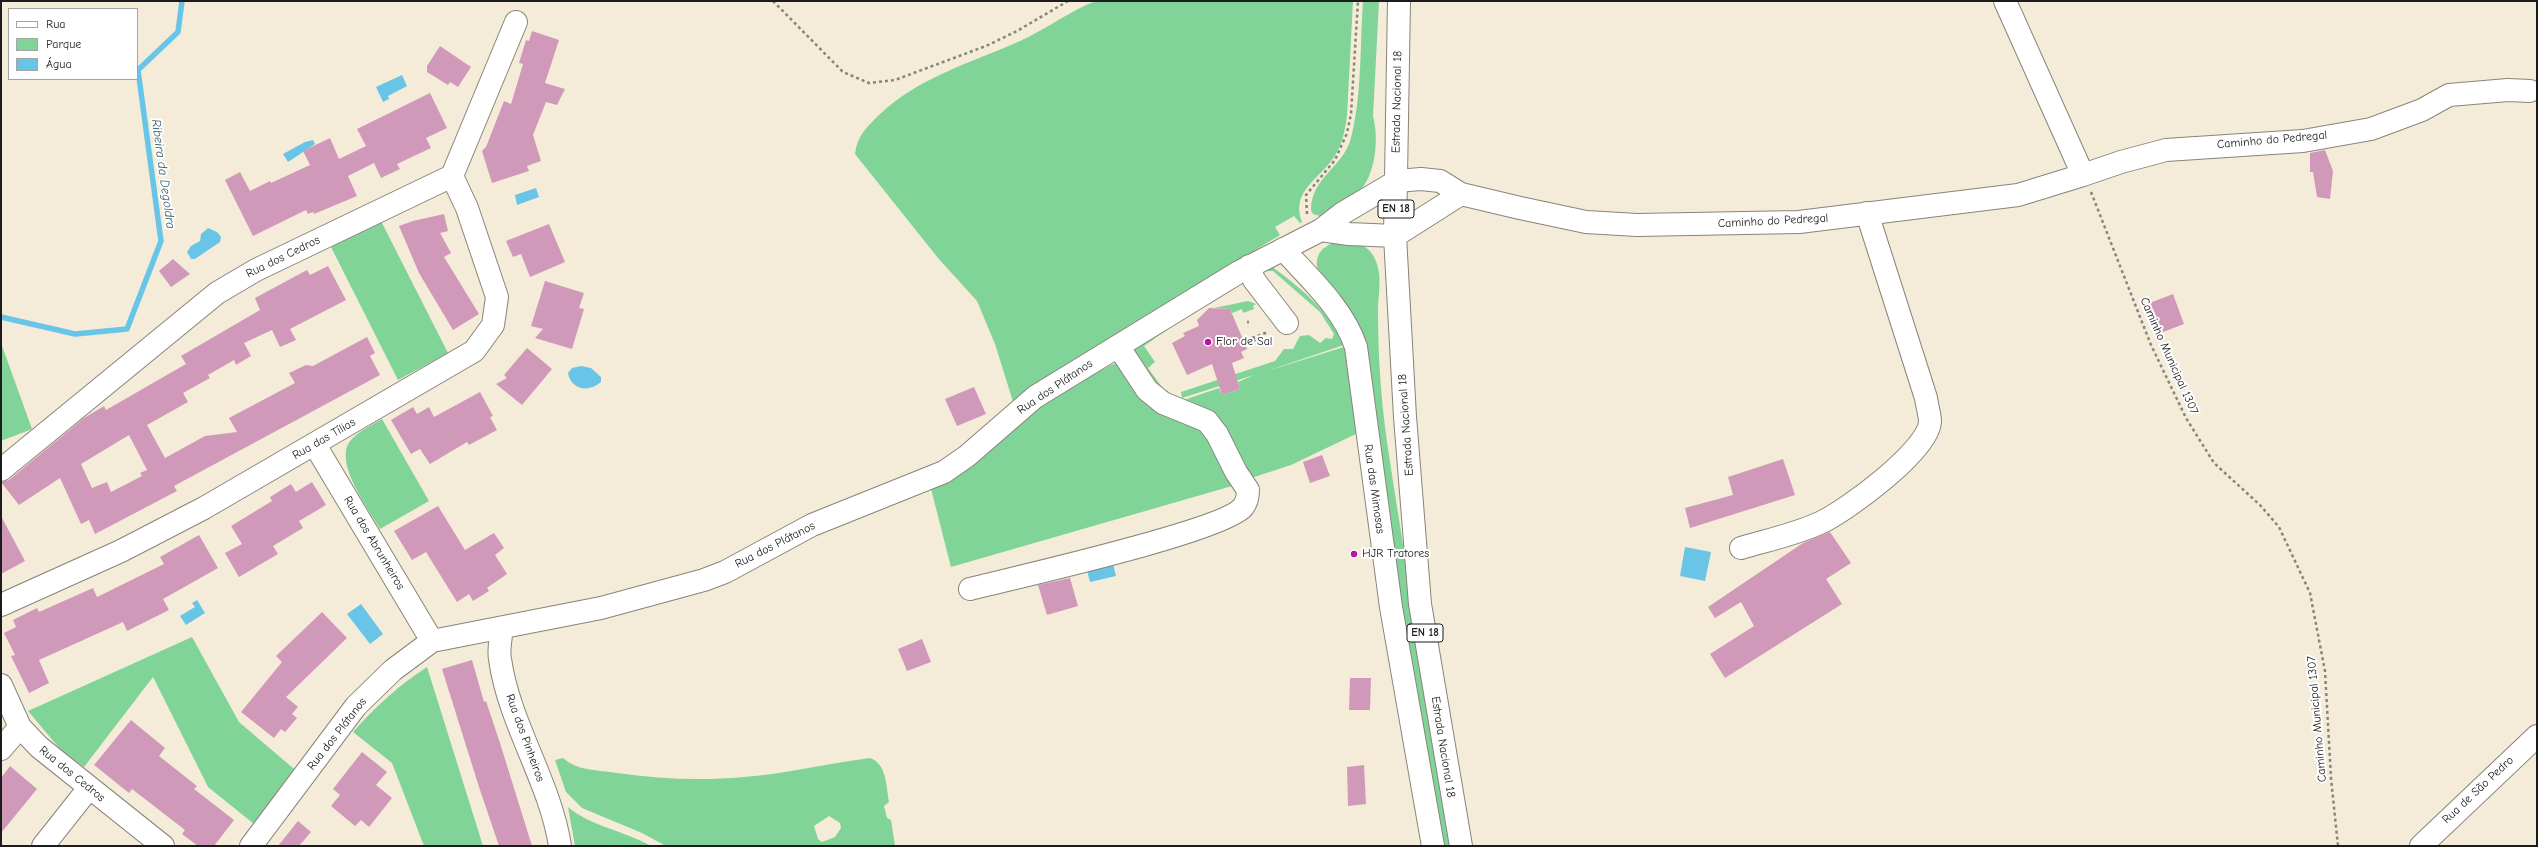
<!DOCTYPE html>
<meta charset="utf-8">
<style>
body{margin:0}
#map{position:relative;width:2538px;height:847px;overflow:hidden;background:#f4ecd8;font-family:"Comic Neue",sans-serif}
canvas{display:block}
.frame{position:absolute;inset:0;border:2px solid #1c1c1c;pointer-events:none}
.legend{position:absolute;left:8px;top:8px;width:130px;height:72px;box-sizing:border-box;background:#fff;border:1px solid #a4a4a4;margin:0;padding:5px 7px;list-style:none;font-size:12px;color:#1c1c1c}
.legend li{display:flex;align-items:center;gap:8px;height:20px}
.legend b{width:20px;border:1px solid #a4a4a4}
</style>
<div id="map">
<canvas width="2538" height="847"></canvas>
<div class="frame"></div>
<ul class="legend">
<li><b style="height:5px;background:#fff"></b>Rua</li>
<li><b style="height:11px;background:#81d497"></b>Parque</li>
<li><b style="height:11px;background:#69c5e7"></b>Água</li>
</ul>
</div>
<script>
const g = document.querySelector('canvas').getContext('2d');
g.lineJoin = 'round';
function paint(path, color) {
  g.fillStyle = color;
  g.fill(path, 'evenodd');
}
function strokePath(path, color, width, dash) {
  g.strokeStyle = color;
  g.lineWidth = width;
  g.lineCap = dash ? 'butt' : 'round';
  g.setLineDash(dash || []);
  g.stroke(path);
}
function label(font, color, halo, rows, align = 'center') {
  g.font = font + ' "Comic Neue",sans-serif';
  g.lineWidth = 4;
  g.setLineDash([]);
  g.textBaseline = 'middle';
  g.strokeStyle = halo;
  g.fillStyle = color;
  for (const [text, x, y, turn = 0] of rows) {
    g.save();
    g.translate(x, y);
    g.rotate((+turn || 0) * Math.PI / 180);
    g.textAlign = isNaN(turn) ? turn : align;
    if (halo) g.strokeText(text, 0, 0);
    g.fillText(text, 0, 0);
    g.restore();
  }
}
const green = new Path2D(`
 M 1096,1 L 1353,1 L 1347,116 C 1345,131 1342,145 1334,157 C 1320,179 1290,191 1302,222 L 1300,223 L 1294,216 L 1275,227 L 1280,235 L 1154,312 L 1014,405 L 995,344 L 977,301 L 938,258 L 855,154 C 857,136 866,128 878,116 C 918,77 971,63 1020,41 C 1047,29 1069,11 1096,1 Z
 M 1363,1 L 1379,1 L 1373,116 C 1379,139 1376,174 1359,192 C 1350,202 1335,209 1323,217 L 1313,214 L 1311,210 C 1311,177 1343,168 1351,138 C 1362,96 1360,44 1363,1 Z
 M 381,221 L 448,353 L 398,380 L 331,247 Z
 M 1334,242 C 1351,243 1367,241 1375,259 C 1383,276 1378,295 1378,313 C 1378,355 1381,400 1387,442 C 1407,577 1432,712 1456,846 L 1443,846 L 1399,604 L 1365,342 L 1357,321 L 1317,268 C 1316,253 1321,249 1334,242 Z
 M 1271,266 C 1301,288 1329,311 1344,345 L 1264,372 L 1347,346 L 1358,433 L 1291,465 L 1248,479 L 1184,400 L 1219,388 L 1222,395 L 1240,389 L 1238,382 L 1254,375 L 1182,398 L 1181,392 L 1275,361 L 1284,349 L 1293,349 L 1300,336 L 1309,335 L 1320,343 L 1326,338 L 1332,339 L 1334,334 L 1320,312 L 1281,278 L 1273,271 L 1262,271 Z
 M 1248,301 L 1256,304 L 1253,306 L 1254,309 L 1243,313 L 1242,309 L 1232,313 L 1230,309 L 1214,308 Z
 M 1195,310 L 1144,346 L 1155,362 L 1148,368 L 1164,390 L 1168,391 L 1166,398 L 1131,351 L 1165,326 Z
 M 1,343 L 32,429 L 1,441 Z
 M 1122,360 L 1199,422 L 1239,484 L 951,567 L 930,485 C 992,439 1052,393 1122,360 Z
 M 382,419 L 429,501 L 380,529 C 369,509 332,461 351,440 C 359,431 372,425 382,419 Z
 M 192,637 L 239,722 L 294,769 L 254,824 L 208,787 L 153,677 L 84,767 L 60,749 L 28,711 Z
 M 427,667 L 483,846 L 424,846 L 392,763 L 353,732 C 376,706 398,686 427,667 Z
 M 563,758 C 578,771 597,770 617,773 C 659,779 701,781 744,777 C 786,774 828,763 870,758 C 887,764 886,786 889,802 L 884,806 L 887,818 L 891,820 L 895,846 L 666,846 L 642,833 L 582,808 L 566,792 L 555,760 ZM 829,816 L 840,823 L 841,828 L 835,837 L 822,842 L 818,839 L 814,826 Z
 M 568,807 C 590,826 625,831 651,846 L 575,846 Z`);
const water = new Path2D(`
 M 402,75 L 407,86 L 388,96 L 389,99 L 383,102 L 376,87 Z
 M 313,140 L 315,144 L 288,162 L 283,154 L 305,142 Z
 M 536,188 L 539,197 L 517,205 L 515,195 Z
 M 208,228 L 217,232 L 221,237 L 220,242 L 195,259 L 191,259 L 187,252 L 191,246 L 200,241 L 201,234 Z
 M 581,366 L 591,368 L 601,377 L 601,382 C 589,393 571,390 568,373 L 572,368 Z
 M 1685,547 L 1711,552 L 1705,581 L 1680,576 Z
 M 1113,564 L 1116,576 L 1090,582 L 1087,570 Z
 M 197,600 L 205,613 L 186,625 L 180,616 L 195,607 L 192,603 Z
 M 361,604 L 383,634 L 370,644 L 347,614 Z`);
const stream = new Path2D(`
 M 1,317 L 75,334 L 127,329 L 161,241 L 138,70 L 178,32 L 182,1`);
const building = new Path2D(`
 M 532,31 L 559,40 L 545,83 L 565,89 L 557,105 L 546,102 L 533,135 L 541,161 L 527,166 L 529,171 L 492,183 L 482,151 L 486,147 L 504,101 L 511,104 L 523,64 L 519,63 L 526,40 L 529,41 Z
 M 440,46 L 471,67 L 458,87 L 450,82 L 448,85 L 427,72 L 427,66 Z
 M 430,93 L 447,128 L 426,138 L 431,148 L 397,164 L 400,169 L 381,178 L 374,163 L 348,176 L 357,196 L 314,214 L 313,212 L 308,214 L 306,210 L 253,236 L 225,180 L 240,172 L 250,191 L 270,181 L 271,183 L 310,165 L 303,151 L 330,138 L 339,159 L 366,146 L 357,129 Z
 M 2325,150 L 2333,171 L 2330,199 L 2317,197 L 2313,172 L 2310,172 L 2310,153 Z
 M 444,214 L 448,231 L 440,233 L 451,253 L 444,257 L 479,314 L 453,330 L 419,273 L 399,226 L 413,221 Z
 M 549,224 L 565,262 L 530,277 L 521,254 L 513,257 L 506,241 Z
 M 173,259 L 190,274 L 171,287 L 159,271 Z
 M 328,266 L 346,300 L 290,329 L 296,340 L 280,347 L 272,330 L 244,343 L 251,356 L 236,365 L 234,360 L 208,375 L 210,378 L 183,393 L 188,402 L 147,425 L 165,458 L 205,436 L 237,432 L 229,418 L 295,383 L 289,373 L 306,365 L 313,366 L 367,337 L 375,353 L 370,356 L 380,375 L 174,486 L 177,491 L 95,534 L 89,520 L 81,524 L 60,478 L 19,505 L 1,482 L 9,480 L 84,418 L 104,406 L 106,410 L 186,364 L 181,356 L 260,310 L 255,298 L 307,270 L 310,275 ZM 129,435 L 147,470 L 140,473 L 142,476 L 111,492 L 107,482 L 92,488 L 81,464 Z
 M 545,281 L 584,293 L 579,308 L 584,309 L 572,349 L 535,338 L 543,329 L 531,326 Z
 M 2173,294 L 2184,324 L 2158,334 L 2147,304 Z
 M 1209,308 L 1230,309 L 1247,349 L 1241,352 L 1244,358 L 1232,363 L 1240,389 L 1222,395 L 1212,364 L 1187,375 L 1172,343 L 1185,336 L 1183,333 L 1199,326 L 1197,320 Z
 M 527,348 L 552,369 L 522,405 L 496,384 L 507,378 L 504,375 Z
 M 974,387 L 986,414 L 957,426 L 945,399 Z
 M 480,392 L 493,416 L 490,417 L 497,430 L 469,445 L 467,442 L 430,464 L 420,449 L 411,454 L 391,420 L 413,407 L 417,414 L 429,407 L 434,417 Z
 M 1322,455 L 1330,476 L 1310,483 L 1303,462 Z
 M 1783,459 L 1795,495 L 1690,528 L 1685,508 L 1733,495 L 1728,477 Z
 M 312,482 L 326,505 L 299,521 L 303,528 L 273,546 L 278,554 L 239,577 L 225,553 L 242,544 L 231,526 L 272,501 L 270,497 L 291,484 L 296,492 Z
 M 438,506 L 465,550 L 494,533 L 504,548 L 495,555 L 507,574 L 487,588 L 489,591 L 473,601 L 469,594 L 457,602 L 426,552 L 412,560 L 394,531 Z
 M 1,516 L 25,561 L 1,574 Z
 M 1830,532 L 1851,563 L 1826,579 L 1842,604 L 1725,678 L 1710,654 L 1754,626 L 1741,602 L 1715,618 L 1708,607 L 1803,543 Z
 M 199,535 L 218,568 L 163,599 L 169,610 L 127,631 L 123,622 L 39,660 L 49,683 L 29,693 L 11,656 L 15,655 L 4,633 L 16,627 L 13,620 L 37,608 L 39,612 L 93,588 L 97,597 L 164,564 L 160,557 Z
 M 1070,578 L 1078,606 L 1047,615 L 1038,585 Z
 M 322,612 L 347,638 L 286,697 L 298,707 L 292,714 L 297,718 L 285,732 L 281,729 L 274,738 L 241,712 L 282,662 L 276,656 Z
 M 922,639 L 931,662 L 907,671 L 898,649 Z
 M 472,660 L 484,702 L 486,701 L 500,743 L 532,846 L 499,846 L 479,787 L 442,669 Z
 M 1350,678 L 1371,678 L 1370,710 L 1349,710 Z
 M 131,720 L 165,748 L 159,756 L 197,786 L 194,789 L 234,820 L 214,846 L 198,846 L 182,834 L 185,830 L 132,789 L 129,793 L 94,765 Z
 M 362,752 L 387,772 L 376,785 L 392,798 L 369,827 L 361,820 L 355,826 L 331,806 L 340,795 L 333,789 Z
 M 1364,765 L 1366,804 L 1348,806 L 1347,767 Z
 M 10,766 L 37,789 L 1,833 L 1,778 Z
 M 298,821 L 311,832 L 299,846 L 278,846 Z`);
const path = new Path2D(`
 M 773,1 L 843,72 L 869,83 L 895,80 L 986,46 L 1017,31 L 1068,1
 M 2091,192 L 2151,345 L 2186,418 L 2214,463 L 2260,505 L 2279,527 L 2310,593 L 2325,671 L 2331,778 L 2338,846
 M 1307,214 L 1306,195 L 1335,160 L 1347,133 L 1351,114 L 1358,1
 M 1247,322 L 1249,322
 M 1252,338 L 1268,332
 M 1250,344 L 1255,342 L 1253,337`);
const minor = new Path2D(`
 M 2083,175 L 2121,162 L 2166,150 L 2303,141 L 2371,129 L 2422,110 L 2449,95 L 2508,90 L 2530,91
 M 1321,230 L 1349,234 L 1395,236 L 1461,194
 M 1283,249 C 1310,279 1343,308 1356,347 L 1391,607 L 1433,846
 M 1249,266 L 1254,280 L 1287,323
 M 315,445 L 432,641
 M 1,470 L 217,293 L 256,270 L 452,176 L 516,22
 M 1741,548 C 1768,540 1797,534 1822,522 C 1847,510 1928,451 1930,422 C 1930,415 1927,406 1926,398 L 1867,213
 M 970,589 C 1013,578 1224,531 1243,507 C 1247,502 1248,496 1248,490 L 1236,472 L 1217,434 L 1207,421 L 1163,403 L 1147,390 L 1118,346
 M 1,605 L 121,551 L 204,508 L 474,351 L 493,325 L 497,297 L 467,208 L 452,176
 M 502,628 C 501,638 498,649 500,659 C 509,724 550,781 560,846
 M 1,685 L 20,727 L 39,747 L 163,846
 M 1,749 L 20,727
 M 43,846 L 89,788
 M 251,846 L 356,706 L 393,670 L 432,641 L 601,608 L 704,580 L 725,572 L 812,525 L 944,472 L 967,456 L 1035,397 L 1239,272 L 1321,230 L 1343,213 L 1397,181 L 1421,179 L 1440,181 L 1461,194 L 1520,208 L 1586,222 L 1637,225 L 1799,222 L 2018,195 L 2083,175 L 2005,1
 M 2421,846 L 2537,736`);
const major = new Path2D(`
 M 1399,1 L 1395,236 L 1405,417 L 1420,604 L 1461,846`);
const markers = [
 [1208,342,4,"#b5179e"],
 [1354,554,4,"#b5179e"]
];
const shields = [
 [1396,209,36],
 [1425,633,36]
];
const shieldNames = [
 ["EN 18",1396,209],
 ["EN 18",1425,633]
];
const streetNames = [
 ["Estrada Nacional 18",1397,102,-89],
 ["Caminho do Pedregal",2272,140,-5],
 ["Caminho do Pedregal",1773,221,-3],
 ["Rua dos Cedros",283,257,-26],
 ["Caminho Municipal 1307",2169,356,66],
 ["Rua dos Plátanos",1055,387,-34],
 ["Estrada Nacional 18",1406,425,-94],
 ["Rua das Tílias",324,439,-30],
 ["Rua das Mimosas",1374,489,82],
 ["Rua dos Abrunheiros",374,543,59],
 ["Rua dos Plátanos",775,545,-27],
 ["Caminho Municipal 1307",2317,719,-95],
 ["Rua dos Plátanos",337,734,-52],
 ["Rua dos Pinheiros",525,738,70],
 ["Estrada Nacional 18",1443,747,81],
 ["Rua dos Cedros",72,774,39],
 ["Rua de São Pedro",2478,790,-43]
];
const poiNames = [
 ["Flor de Sal",1216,342],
 ["HJR Tratores",1362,554]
];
const waterNames = [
 ["Ribeira da Degoldra",163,174,82]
];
paint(green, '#81d497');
paint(water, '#69c5e7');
strokePath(stream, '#69c5e7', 5.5);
paint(building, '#d199b9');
strokePath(minor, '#88847a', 24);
strokePath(major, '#88847a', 24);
strokePath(path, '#88847a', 2.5, [3, 3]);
strokePath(minor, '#fff', 22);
strokePath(major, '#fff', 22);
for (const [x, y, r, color] of markers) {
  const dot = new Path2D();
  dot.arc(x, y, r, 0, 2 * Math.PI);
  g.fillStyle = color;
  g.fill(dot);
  strokePath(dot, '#fff', 1.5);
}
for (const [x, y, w] of shields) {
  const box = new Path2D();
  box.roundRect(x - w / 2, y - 9, w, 18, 3);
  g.fillStyle = '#fff';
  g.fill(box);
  strokePath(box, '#1c1c1c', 1);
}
label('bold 11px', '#1c1c1c', null, shieldNames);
label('12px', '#1c1c1c', '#fff', streetNames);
label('12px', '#1c1c1c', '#fff', poiNames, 'left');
label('italic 13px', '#3b606d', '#fff', waterNames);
</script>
